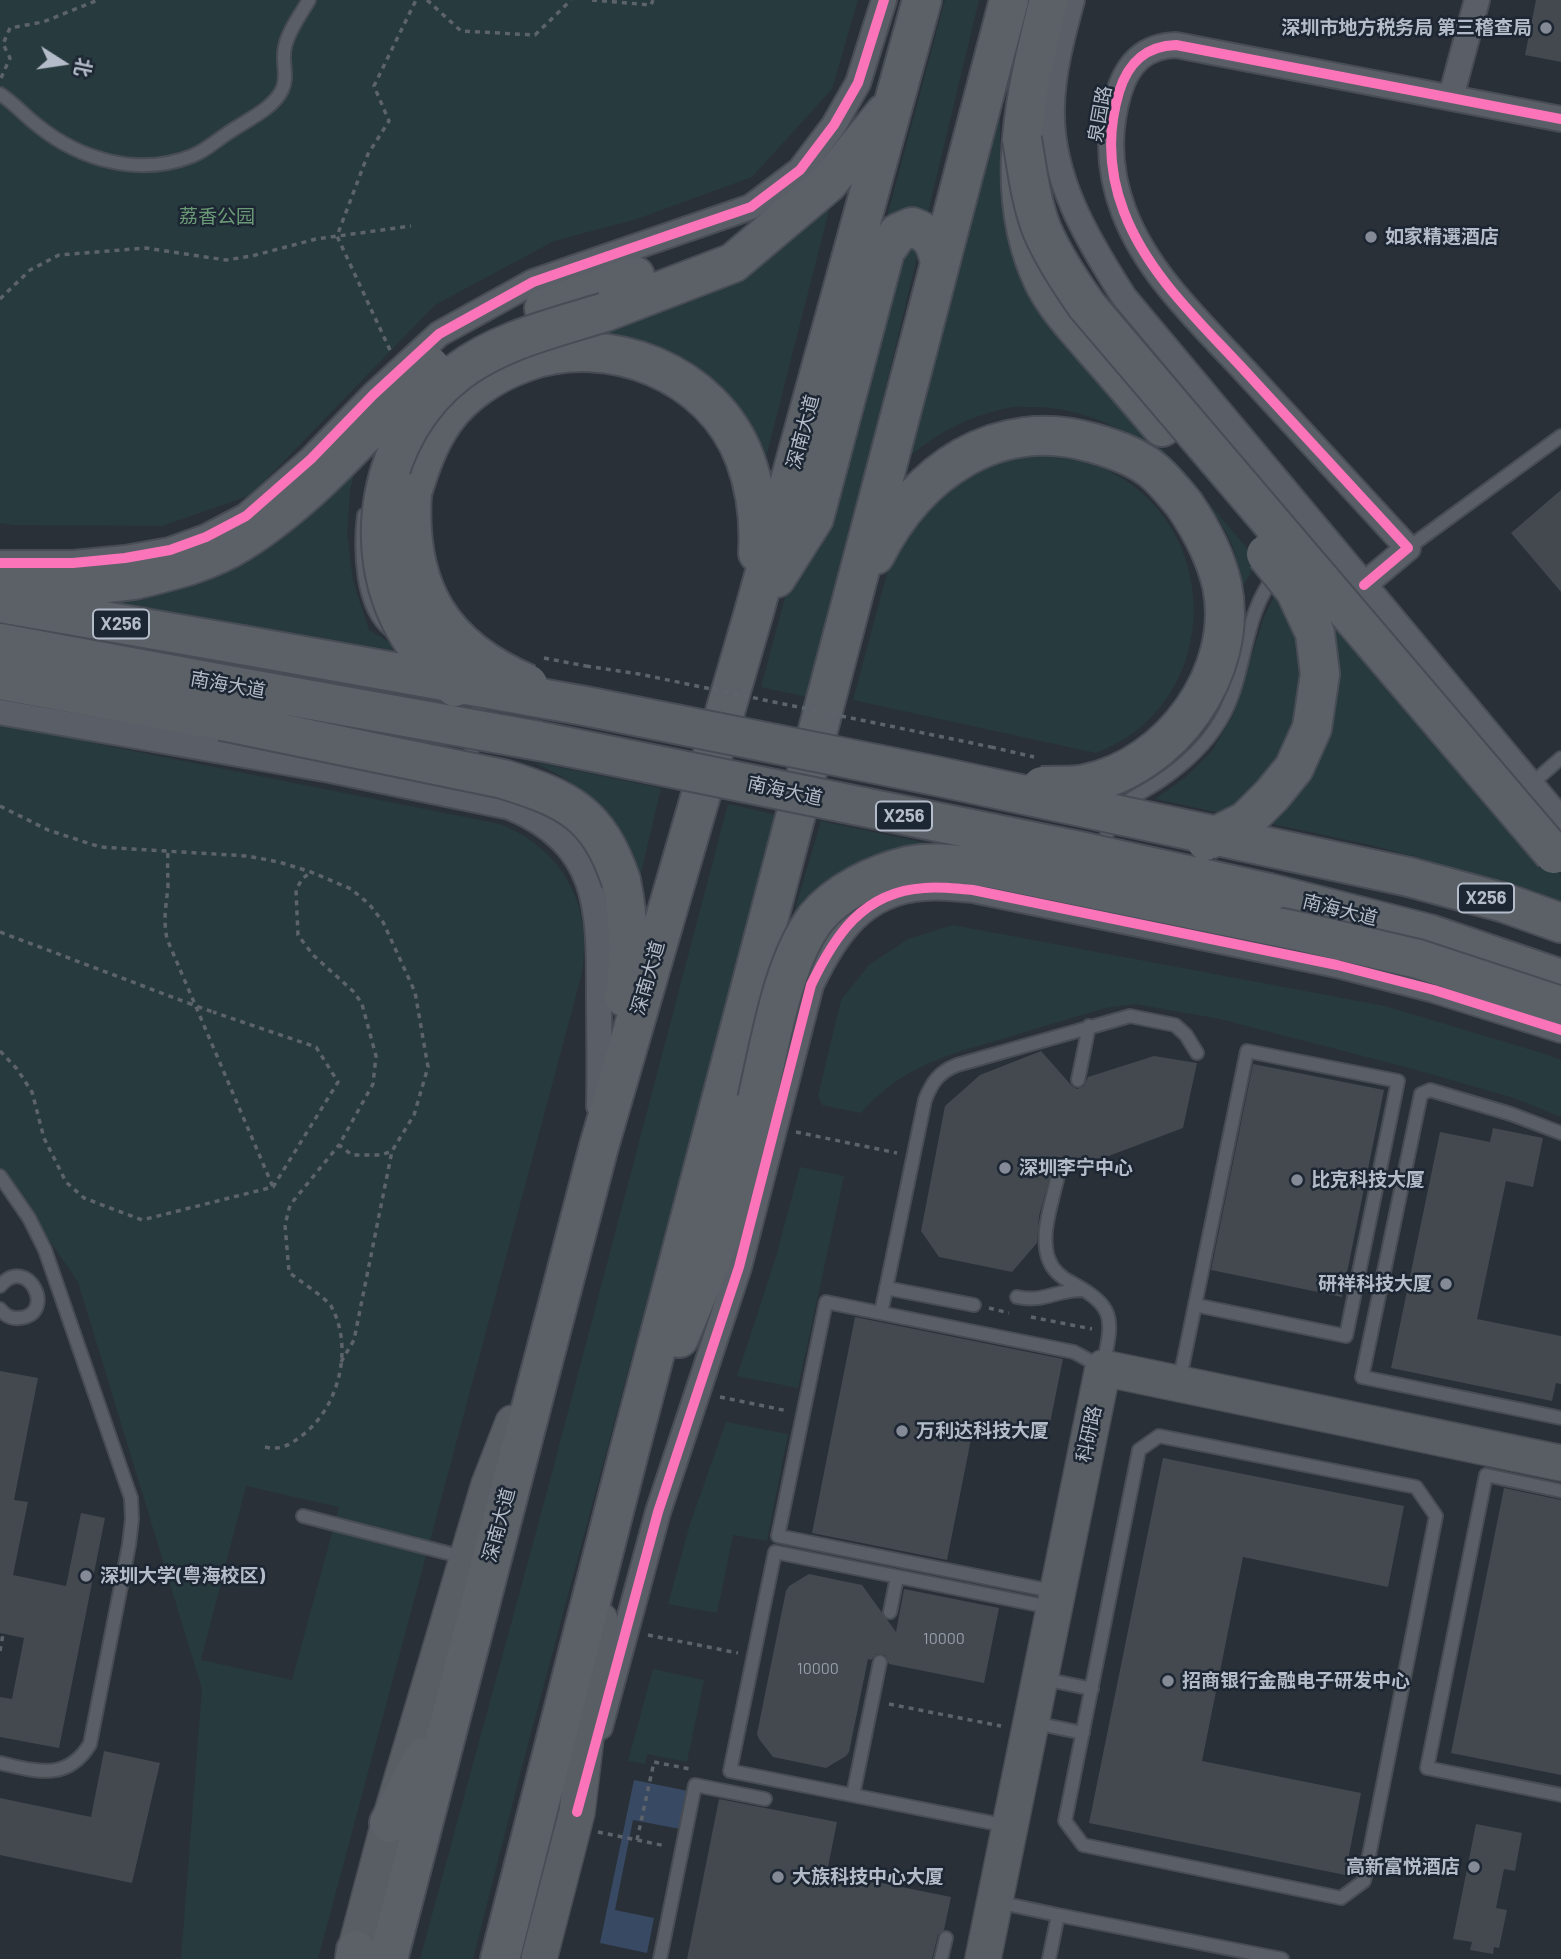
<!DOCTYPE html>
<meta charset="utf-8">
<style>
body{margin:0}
#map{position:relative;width:1561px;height:1959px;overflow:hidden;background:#2a3038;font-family:Barlow,"Noto Sans SC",sans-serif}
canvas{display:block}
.north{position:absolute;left:28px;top:28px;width:70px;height:70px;-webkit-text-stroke:5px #1d2633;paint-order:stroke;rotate:102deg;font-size:19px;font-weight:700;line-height:28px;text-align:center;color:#b4bcc9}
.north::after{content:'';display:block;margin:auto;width:24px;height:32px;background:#b4bcc9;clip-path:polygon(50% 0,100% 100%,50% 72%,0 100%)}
</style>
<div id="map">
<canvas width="1561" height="1959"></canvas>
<div class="north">北</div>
</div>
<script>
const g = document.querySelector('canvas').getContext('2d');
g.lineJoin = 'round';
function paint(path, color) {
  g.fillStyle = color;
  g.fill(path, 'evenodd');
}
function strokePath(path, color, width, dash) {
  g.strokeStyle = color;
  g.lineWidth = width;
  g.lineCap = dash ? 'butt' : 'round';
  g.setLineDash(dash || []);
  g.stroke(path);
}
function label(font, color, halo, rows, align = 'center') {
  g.font = font + ' Barlow,"Noto Sans SC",sans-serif';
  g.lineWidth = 5;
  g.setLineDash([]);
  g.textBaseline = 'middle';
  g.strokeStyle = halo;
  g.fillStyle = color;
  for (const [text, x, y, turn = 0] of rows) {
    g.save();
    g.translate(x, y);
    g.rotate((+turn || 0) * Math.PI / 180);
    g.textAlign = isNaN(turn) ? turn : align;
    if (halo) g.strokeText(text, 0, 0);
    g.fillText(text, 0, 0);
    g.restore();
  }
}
const green = new Path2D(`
 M 0,0 L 858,0 L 832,89 L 752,177 L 637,219 L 554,241 L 435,305 L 251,495 L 162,526 L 13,525 L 0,523 Z
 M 945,0 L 979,0 L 811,698 L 761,687 Z
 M 1000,80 L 1000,147 L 1009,204 L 1065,335 L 1258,561 L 1243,586 C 1239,571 1236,554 1230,540 C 1197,469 1113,408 1035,407 C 1026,407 1016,406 1008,408 C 968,416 935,434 904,461 Z
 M 836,183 L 761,477 L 749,445 L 594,335 Z
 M 1029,455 C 1053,455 1075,457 1098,466 C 1226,518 1226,704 1096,753 L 853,700 L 888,570 L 901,542 L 927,504 L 984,465 Z
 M 355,469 L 350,491 L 347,534 L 353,581 L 369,630 L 396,646 L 392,650 L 98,599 Z
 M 1279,587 L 1330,613 L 1561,875 L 1561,905 L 1437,863 L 1371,845 L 1155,799 L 1186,777 L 1212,751 L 1232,717 L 1264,617 Z
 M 0,720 L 103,745 L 500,824 C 564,850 593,906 582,973 L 318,1959 L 181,1959 L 202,1689 L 78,1282 L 0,1168 ZM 246,1486 L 339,1507 L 292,1680 L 201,1660 Z
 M 534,762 L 661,788 L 634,903 L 597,806 L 566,779 Z
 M 728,804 L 777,815 L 520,1774 L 473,1959 L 420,1959 L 545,1499 Z
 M 821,821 L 950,848 C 906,850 859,851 826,885 C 812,899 800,917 788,933 Z
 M 953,925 L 1385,1006 L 1545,1054 L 1561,1060 L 1561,1117 L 1514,1098 L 1413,1069 L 1220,1019 L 1135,1004 L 1106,1008 C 1071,1018 1037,1028 1002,1039 C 946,1055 901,1067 861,1113 L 822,1105 L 818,1096 L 841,1000 L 869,965 L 908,939 Z
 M 800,1167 L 844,1176 L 798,1388 L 737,1376 L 775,1260 Z
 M 726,1422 L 788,1434 L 767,1541 L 733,1535 L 717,1613 L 668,1604 L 690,1524 Z
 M 653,1669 L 704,1680 L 687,1762 L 647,1754 L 645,1764 L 628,1761 Z`);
const water = new Path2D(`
 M 634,1780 L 688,1791 L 680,1829 L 633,1820 L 615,1910 L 654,1918 L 647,1953 L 600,1943 Z`);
const building = new Path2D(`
 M 1536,0 L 1561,0 L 1561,62 L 1525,55 Z
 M 1561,490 L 1561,592 L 1511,533 Z
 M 1041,1051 L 1072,1086 L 1077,1089 L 1084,1086 L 1088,1077 L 1154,1056 L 1197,1063 L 1183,1128 L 1066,1172 L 1061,1167 L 1052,1169 L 1039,1216 L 1037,1243 L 1012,1272 L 939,1257 L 921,1231 L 945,1106 L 980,1075 Z
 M 1253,1064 L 1384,1090 L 1342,1297 L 1211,1270 Z
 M 1493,1128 L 1543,1138 L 1533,1187 L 1506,1181 L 1477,1319 L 1561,1336 L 1561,1384 L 1556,1383 L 1552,1401 L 1391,1368 L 1440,1132 L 1490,1142 Z
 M 855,1317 L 1063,1359 L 1047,1438 L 974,1424 L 947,1560 L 812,1533 Z
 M 0,1371 L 38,1378 L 14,1500 L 28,1502 L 13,1575 L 66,1586 L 81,1513 L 105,1518 L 59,1748 L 0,1737 L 0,1697 L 12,1699 L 24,1638 L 0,1633 Z
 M 1163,1458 L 1404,1506 L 1388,1587 L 1243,1557 L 1202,1761 L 1361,1793 L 1345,1875 L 1089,1823 Z
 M 1504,1488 L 1561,1500 L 1561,1775 L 1451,1753 Z
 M 809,1574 L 862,1585 L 896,1632 L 904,1589 L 999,1608 L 984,1683 L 889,1664 L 885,1655 L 877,1654 L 871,1660 L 868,1659 L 849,1752 L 846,1756 L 826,1768 L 773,1757 L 759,1739 L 757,1734 L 766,1689 L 786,1591 L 789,1586 Z
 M 104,1751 L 160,1763 L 132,1883 L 0,1855 L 0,1798 L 91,1817 Z
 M 719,1799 L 837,1822 L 827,1872 L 951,1897 L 944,1930 L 938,1935 L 932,1959 L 687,1959 Z
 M 1476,1824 L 1522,1833 L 1515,1871 L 1504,1869 L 1496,1908 L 1507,1910 L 1499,1948 L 1494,1947 L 1493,1954 L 1470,1950 L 1472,1942 L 1453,1939 Z`);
const path = new Path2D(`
 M 427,0 L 461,31 L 535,35 L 571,0
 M 592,0 L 651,5 L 653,0
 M 1,78 L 10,58 L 3,44 L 10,28 L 43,22 L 98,0
 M 0,299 L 30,270 L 59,255 L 146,248 L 226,260 L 252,256 L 316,239 L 411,226
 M 390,350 L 337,236 L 368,154 L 389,121 L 374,86 L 416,0
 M 544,658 L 586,666
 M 991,747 L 1034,757
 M 0,806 L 48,830 L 100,847 L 247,856 L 279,862 L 311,872 L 351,889 L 369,904 L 383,922 L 415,992 L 428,1067 L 414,1115 L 392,1151 L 381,1155 L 352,1155 L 339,1145 L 373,1084 L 376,1056 L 362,1004 L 354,992 L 313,955 L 298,935 L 296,890 L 302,879 L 311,872
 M 168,853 C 167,865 168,875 168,887 C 166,907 163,918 167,939 L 273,1187
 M 0,932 L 188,1003
 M 0,1051 L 17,1069 L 32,1092 L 44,1138 L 66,1182 L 84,1198 L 142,1220 L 273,1187 L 338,1082 L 316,1047 L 213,1012
 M 796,1132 L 897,1153
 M 989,1308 L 1009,1313
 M 1031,1317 L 1092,1329
 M 341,1362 L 354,1340 L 392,1151
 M 720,1397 L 788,1411
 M 265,1447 C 281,1451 291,1444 304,1434 C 339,1406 354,1347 331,1306 C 326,1298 298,1280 289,1272 L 285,1225 L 290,1205 L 339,1145
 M 648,1635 L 738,1653
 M 0,1651 L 3,1634
 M 889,1704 L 1001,1726
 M 598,1832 L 666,1846
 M 637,1840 L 654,1762 L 690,1769`);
const lane = new Path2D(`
 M 0,94 C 14,103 24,115 37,125 C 80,160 139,177 192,156 C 205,151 217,140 228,133 C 245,121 273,109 282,90 C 289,76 281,62 285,47 C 288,31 301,14 309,0
 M 364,515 C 360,548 361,608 390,630
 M 1408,548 L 1561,436
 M 468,770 L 482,691
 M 1530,785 L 1561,758
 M 1102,852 C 1106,835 1111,816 1124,804 C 1134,795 1149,789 1160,781 C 1184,765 1205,746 1220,721 C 1248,675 1241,615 1277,573
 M 1078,1080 L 1089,1026
 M 1561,1133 L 1511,1114 L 1430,1090 L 1421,1094 L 1362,1377 L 1561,1418
 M 0,1176 L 29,1218 L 45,1250 L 131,1498 L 132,1519 L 129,1545 L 90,1744 C 67,1782 36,1771 0,1763
 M 0,1286 C 28,1253 58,1315 19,1318 C 10,1319 5,1315 0,1309
 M 886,1288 L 974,1305
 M 1017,1297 C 1045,1303 1057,1289 1084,1290
 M 881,1313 L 925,1100 C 932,1082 939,1072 957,1065 L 1130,1016 L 1175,1025 L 1186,1035 L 1197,1053
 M 1179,1383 L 1247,1051 L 1398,1081 L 1346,1336 L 1195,1305
 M 1159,1436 L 1416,1487 L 1436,1516 L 1364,1881 L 1341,1898 L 1083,1845 L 1065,1821 L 1139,1450 Z
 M 1561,1491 L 1486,1475 L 1427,1768 L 1561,1795
 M 303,1516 L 467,1558
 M 1057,1592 L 778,1536 L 826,1302 L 1074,1352 L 1103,1368 C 1112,1320 1118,1308 1072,1283 C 1062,1278 1053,1271 1049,1260 C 1039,1235 1053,1200 1058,1175
 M 890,1612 L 897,1577
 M 1044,1679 L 1092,1689
 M 1035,1723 L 1083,1733
 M 853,1795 L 880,1662
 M 1008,1826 L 730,1771 L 775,1552 L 1054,1608
 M 997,1902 L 1058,1915
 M 660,1959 L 695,1785 L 765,1799
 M 941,1959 L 946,1938
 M 1049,1959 L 1058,1915 L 1282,1959`);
const street = new Path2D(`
 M 1072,0 C 1063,34 1053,69 1052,105 C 1049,176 1087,239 1124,297 L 1561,820
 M 1451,97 L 1477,0
 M 0,563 L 73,563 L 125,558 L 170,550 L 206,537 L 246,516 L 311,459 L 373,395 L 439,334 L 533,282 L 751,207 L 800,170 L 834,125 L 858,83 L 884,0
 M 1364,585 L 1408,548 C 1354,490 1300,431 1246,372 C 1201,323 1148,275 1124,212 C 1109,173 1107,132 1119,92 C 1128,63 1145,46 1176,45 L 1561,119
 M 0,712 L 330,770 L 510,807 C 600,845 599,908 599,994 C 599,1031 600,1069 599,1106
 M 600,1727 L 658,1512 L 739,1267 L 811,985 C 835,935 863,892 924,888 C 940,886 957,889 973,890 L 1337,965 L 1434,990 L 1561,1030`);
const secondary = new Path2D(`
 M 353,1959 L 389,1823 L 489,1485 L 513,1423
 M 539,1959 L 577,1812 L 600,1620
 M 983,1959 L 1103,1368 L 1561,1463`);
const primary = new Path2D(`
 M 1049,0 C 1026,91 1001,193 1044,282 C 1056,306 1075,326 1092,346 C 1116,373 1139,400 1162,427
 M 544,308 L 635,276
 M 605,312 L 733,263 L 828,183 L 885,113
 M 412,493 C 420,467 428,443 444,420 C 463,393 494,373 525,362 C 608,332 713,372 745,459 C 756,489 760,521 758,553
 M 875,555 C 917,472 997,415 1093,443 C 1114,449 1138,457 1155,472 C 1166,482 1175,493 1184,504
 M 776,578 L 814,518 L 885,251 L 898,233 L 912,227 C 932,234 936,243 940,263
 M 7,585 L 85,586 L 134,580
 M 0,603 L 242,645
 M 0,643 L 228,685
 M 0,680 L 222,721
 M 1409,877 L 1505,903 L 1561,923
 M 621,881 C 629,920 631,957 624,997
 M 1269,893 L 1429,934 L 1561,979
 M 679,1338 L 721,1236 L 757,1100
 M 389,1823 L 424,1757
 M 355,1959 L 356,1950
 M 388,1959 L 599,1146 L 754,612 L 922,0
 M 500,1959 L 628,1456 L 1009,0`);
const pathBridge = new Path2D(`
 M 586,666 L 639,674 L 991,747
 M 188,1003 L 213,1012`);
const primaryBridge = new Path2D(`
 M 1022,139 C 1027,169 1031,202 1042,230 C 1054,258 1070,282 1087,306 L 1554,854
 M 412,493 C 406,587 440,647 528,684
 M 134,580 C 170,571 207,563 239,543 C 313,497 370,427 430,366
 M 242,645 L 585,706 L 936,776 L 1409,877
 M 228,685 L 539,741 L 1080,851 L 1269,893
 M 455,687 C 438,671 422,656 409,635 C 357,551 379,432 458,372 C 500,340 555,328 605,312
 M 222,721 L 503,779 C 568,799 598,813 621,881
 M 1042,786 C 1056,785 1071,787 1085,784 C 1171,767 1240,672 1222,585 C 1215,555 1201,529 1184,504
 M 1206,841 L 1246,821 L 1272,795 L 1294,768 L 1312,728 L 1320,674 L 1315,633 L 1295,590 L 1266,554
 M 757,1100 C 770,1045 782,963 816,918 C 837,892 875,874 908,866 C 934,860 962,866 988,868 L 1302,932 L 1418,959 L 1561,1006`);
const cycleway = new Path2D(`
 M 0,563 L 73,563 L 125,558 L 170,550 L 206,537 L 246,516 L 311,459 L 373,395 L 439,334 L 533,282 L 751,207 L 800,170 L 834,125 L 858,83 L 884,0
 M 1364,585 L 1408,548 C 1354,490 1300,431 1246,372 C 1201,323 1148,275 1124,212 C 1109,173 1107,132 1119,92 C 1128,63 1145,46 1176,45 L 1561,119
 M 577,1812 L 658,1512 L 739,1267 L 811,985 C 835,935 863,892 924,888 C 940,886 957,889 973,890 L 1337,965 L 1434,990 L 1561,1030`);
const markers = [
 [1546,28,7,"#848b96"],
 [1371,237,7,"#848b96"],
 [1005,1168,7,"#848b96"],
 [1297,1180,7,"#848b96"],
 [1446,1284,7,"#848b96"],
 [902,1431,7,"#848b96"],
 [86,1576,7,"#848b96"],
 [1168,1681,7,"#848b96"],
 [1474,1867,7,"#848b96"],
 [778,1877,7,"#848b96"]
];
const numberNames = [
 ["10000",944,1639],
 ["10000",818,1669]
];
const shields = [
 [121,624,56],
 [904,816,56],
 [1486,898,56]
];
const shieldNames = [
 ["X256",121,624],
 ["X256",904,816],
 ["X256",1486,898]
];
const poiNames = [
 ["深圳市地方税务局 第三稽查局",1532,28,"right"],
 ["如家精選酒店",1385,237],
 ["深圳李宁中心",1019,1168],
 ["比克科技大厦",1311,1180],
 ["研祥科技大厦",1432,1284,"right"],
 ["万利达科技大厦",916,1431],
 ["深圳大学(粤海校区)",100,1576],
 ["招商银行金融电子研发中心",1182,1681],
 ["高新富悦酒店",1460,1867,"right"],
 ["大族科技中心大厦",792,1877]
];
const streetNames = [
 ["泉园路",1100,114,-80],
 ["深南大道",803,432,-75],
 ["南海大道",228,685,10],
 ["南海大道",785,791,12],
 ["南海大道",1340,910,14],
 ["深南大道",648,978,-74],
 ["科研路",1089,1434,-78],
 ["深南大道",499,1525,-75]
];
const parkNames = [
 ["荔香公园",217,217]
];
paint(green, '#273a3e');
paint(water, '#384963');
paint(building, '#444950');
strokePath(lane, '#484c53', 16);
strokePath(street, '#484c53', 28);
strokePath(secondary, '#484c53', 38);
strokePath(primary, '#484c55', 42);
strokePath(path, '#5d636a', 3.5, [5, 5]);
strokePath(lane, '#5a5e66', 12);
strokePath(street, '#5a5e66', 24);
strokePath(secondary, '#595d64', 35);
strokePath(primary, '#5c6168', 38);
strokePath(primaryBridge, '#484c55', 42, []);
strokePath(pathBridge, '#5d636a', 3.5, [5, 5]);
strokePath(primaryBridge, '#5c6168', 38);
strokePath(cycleway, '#fb73b8', 10);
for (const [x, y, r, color] of markers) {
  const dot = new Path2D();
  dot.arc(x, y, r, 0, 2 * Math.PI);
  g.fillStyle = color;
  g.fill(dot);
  strokePath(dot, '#1d2633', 2.5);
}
label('16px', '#989fab', null, numberNames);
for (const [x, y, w] of shields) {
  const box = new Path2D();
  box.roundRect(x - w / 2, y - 14.5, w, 29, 5);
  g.fillStyle = '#1d2633';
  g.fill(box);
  strokePath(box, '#b4bcc9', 2);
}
label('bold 18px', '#b4bcc9', null, shieldNames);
label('bold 19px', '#b4bcc9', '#1d2633', poiNames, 'left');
label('19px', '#b4bcc9', '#1d2633', streetNames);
label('19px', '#6b9a76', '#1d2633', parkNames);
</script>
